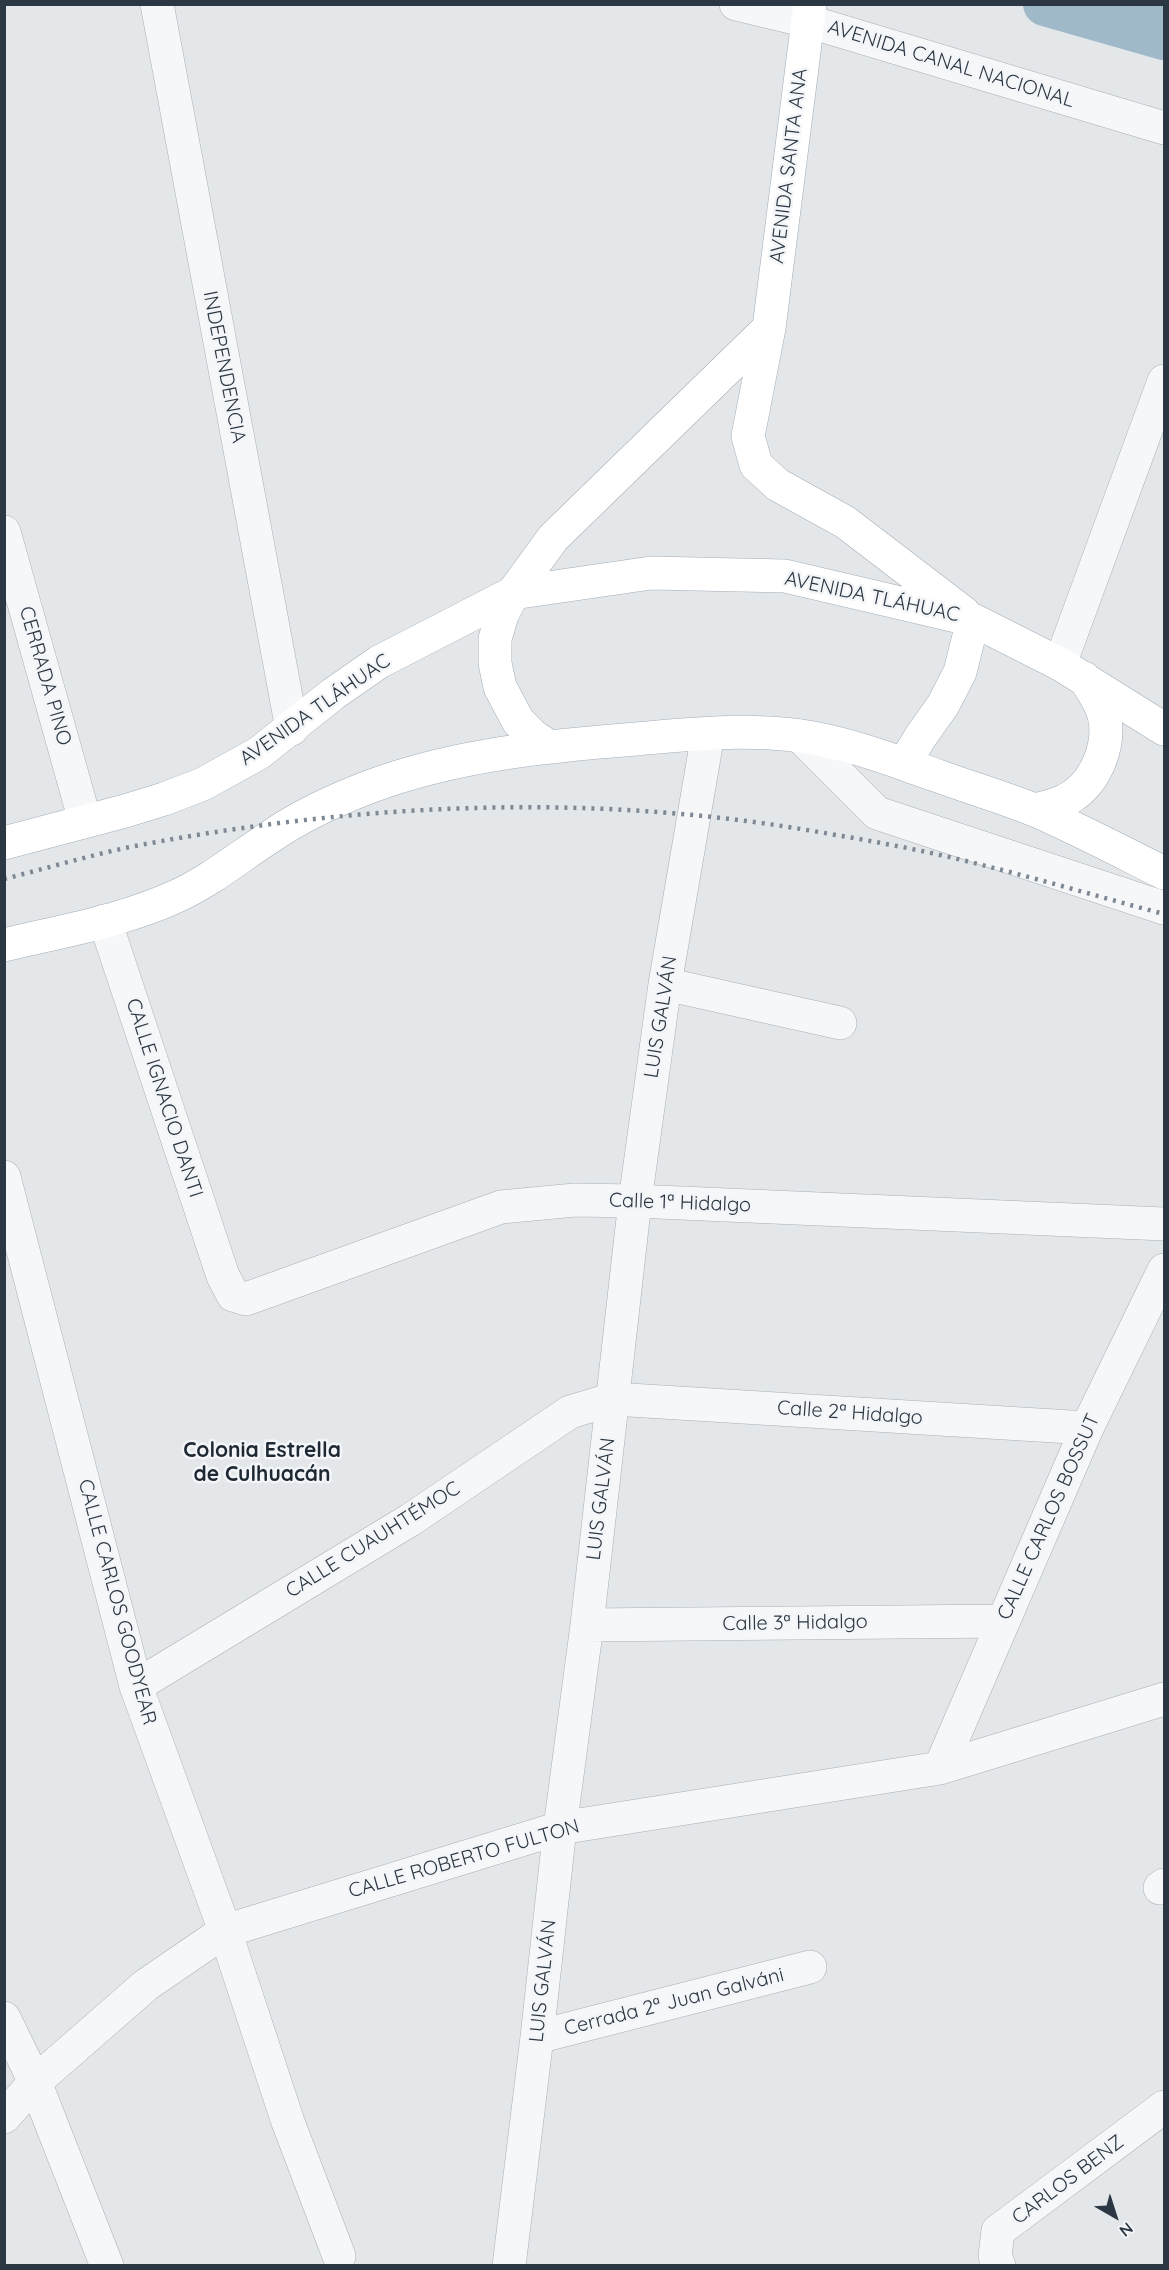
<!DOCTYPE html>
<meta charset="utf-8">
<style>
body{margin:0}
#map{position:relative;width:1169px;height:2270px;overflow:hidden;background:#e3e7ea;font-family:Quicksand,sans-serif}
canvas{display:block}
.frame{position:absolute;inset:0;border:6px solid #2b3742;pointer-events:none}
.north{position:absolute;left:1085px;top:2186px;width:60px;height:60px;-webkit-text-stroke:4px #f3f5f8;paint-order:stroke;rotate:141deg;font-size:16px;font-weight:700;line-height:24px;text-align:center;color:#2b3742}
.north::after{content:'';display:block;margin:auto;width:21px;height:27px;background:#2b3742;clip-path:polygon(50% 0,100% 100%,50% 72%,0 100%)}
</style>
<div id="map">
<canvas width="1169" height="2270"></canvas>
<div class="frame"></div>
<div class="north">N</div>
</div>
<script>
const g = document.querySelector('canvas').getContext('2d');
g.lineJoin = 'round';
function paint(path, color) {
  g.fillStyle = color;
  g.fill(path, 'evenodd');
}
function strokePath(path, color, width, dash) {
  g.strokeStyle = color;
  g.lineWidth = width;
  g.lineCap = dash ? 'butt' : 'round';
  g.setLineDash(dash || []);
  g.stroke(path);
}
function label(font, color, halo, rows, align = 'center') {
  g.font = font + ' Quicksand,sans-serif';
  g.lineWidth = 5;
  g.setLineDash([]);
  g.textBaseline = 'middle';
  g.strokeStyle = halo;
  g.fillStyle = color;
  for (const [text, x, y, turn = 0] of rows) {
    g.save();
    g.translate(x, y);
    g.rotate((+turn || 0) * Math.PI / 180);
    g.textAlign = isNaN(turn) ? turn : align;
    if (halo) g.strokeText(text, 0, 0);
    g.fillText(text, 0, 0);
    g.restore();
  }
}
const water = new Path2D(`
 M 1093,5 L 1164,5 L 1164,28 Z`);
const canal = new Path2D(`
 M 1045,4 L 1164,38`);
const minor = new Path2D(`
 M 157,4 L 292,729
 M 736,4 L 807,21 L 1164,128
 M 4,532 L 85,821
 M 1060,664 L 1164,381
 M 800,736 L 877,813 L 1164,908
 M 105,921 L 223,1276 L 233,1295 L 246,1299 L 501,1207 L 575,1200 L 635,1201 L 1164,1224
 M 665,984 L 840,1023
 M 4,1177 L 136,1686 L 225,1931 L 288,2122 L 339,2256
 M 587,1625 L 1003,1621
 M 136,1686 L 410,1520 L 570,1412 L 613,1399 L 1087,1428
 M 940,1768 L 1087,1428 L 1164,1270
 M 1160,1888 L 1164,1885
 M 4,2018 L 35,2082 L 107,2266
 M 537,2037 L 810,1967
 M 4,2117 L 35,2082 L 146,1985 L 225,1931 L 560,1828 L 940,1768 L 1164,1699
 M 509,2266 L 537,2037 L 560,1828 L 587,1625 L 635,1201 L 665,984 L 708,734
 M 999,2266 L 995,2256 L 998,2231 L 1164,2107`);
const major = new Path2D(`
 M 810,4 L 769,328 L 748,436 L 756,465 L 778,485 L 845,522 L 964,613
 M 548,746 L 532,735 L 518,721 L 500,687 L 495,663 L 495,639 L 502,615 L 513,593 L 553,538 L 769,328
 M 904,764 L 921,736 L 943,705 L 960,672 L 973,620
 M 1034,810 C 1048,807 1062,804 1074,795 C 1097,779 1111,743 1104,715 C 1100,701 1092,690 1084,678
 M 4,843 L 125,811 L 164,799 L 203,784 L 259,753 L 333,694 L 379,662 L 513,593 L 651,573 L 785,576 L 973,620 L 1060,664 L 1164,729
 M 4,945 C 62,931 123,921 177,896 C 210,881 239,857 270,837 C 300,816 335,800 369,787 C 454,755 546,746 636,739 C 701,733 768,726 832,742 C 868,750 903,764 938,776 C 971,788 1005,798 1037,811 C 1080,830 1122,852 1164,873`);
const rail = new Path2D(`
 M 4,879 C 44,869 84,857 125,848 C 348,804 582,792 807,830 C 866,840 924,850 982,865 C 1043,880 1103,898 1164,914`);
const streetNames = [
 ["AVENIDA CANAL NACIONAL",951,64,17],
 ["AVENIDA SANTA ANA",789,166,-83],
 ["INDEPENDENCIA",224,367,79],
 ["AVENIDA TLÁHUAC",872,597,12],
 ["CERRADA PINO",45,676,74],
 ["AVENIDA TLÁHUAC",315,710,-35],
 ["LUIS GALVÁN",661,1017,-81],
 ["CALLE IGNACIO DANTI",164,1098,72],
 ["Calle 1ª Hidalgo",680,1203,2],
 ["Calle 2ª Hidalgo",850,1413,4],
 ["LUIS GALVÁN",601,1499,-83],
 ["CALLE CARLOS BOSSUT",1049,1517,-66],
 ["CALLE CUAUHTÉMOC",373,1540,-32],
 ["CALLE CARLOS GOODYEAR",117,1602,75],
 ["Calle 3ª Hidalgo",795,1623,-1],
 ["CALLE ROBERTO FULTON",464,1859,-16],
 ["LUIS GALVÁN",543,1981,-84],
 ["Cerrada 2ª Juan Galváni",674,2002,-14],
 ["CARLOS BENZ",1068,2180,-37]
];
const neighbourhoodNames = [
 ["Colonia Estrella",262,1451],
 ["de Culhuacán",262,1475]
];
paint(water, '#a0b9c9');
strokePath(canal, '#a0b9c9', 44);
strokePath(minor, '#a8afb4', 34);
strokePath(major, '#a3adb6', 34);
strokePath(minor, '#f6f7f9', 33);
strokePath(major, '#fff', 33);
strokePath(rail, '#7d8893', 4.5, [3, 6]);
label('20px', '#2b3742', '#f3f5f8', streetNames);
label('bold 21px', '#1d2833', '#f3f5f8', neighbourhoodNames);
</script>
